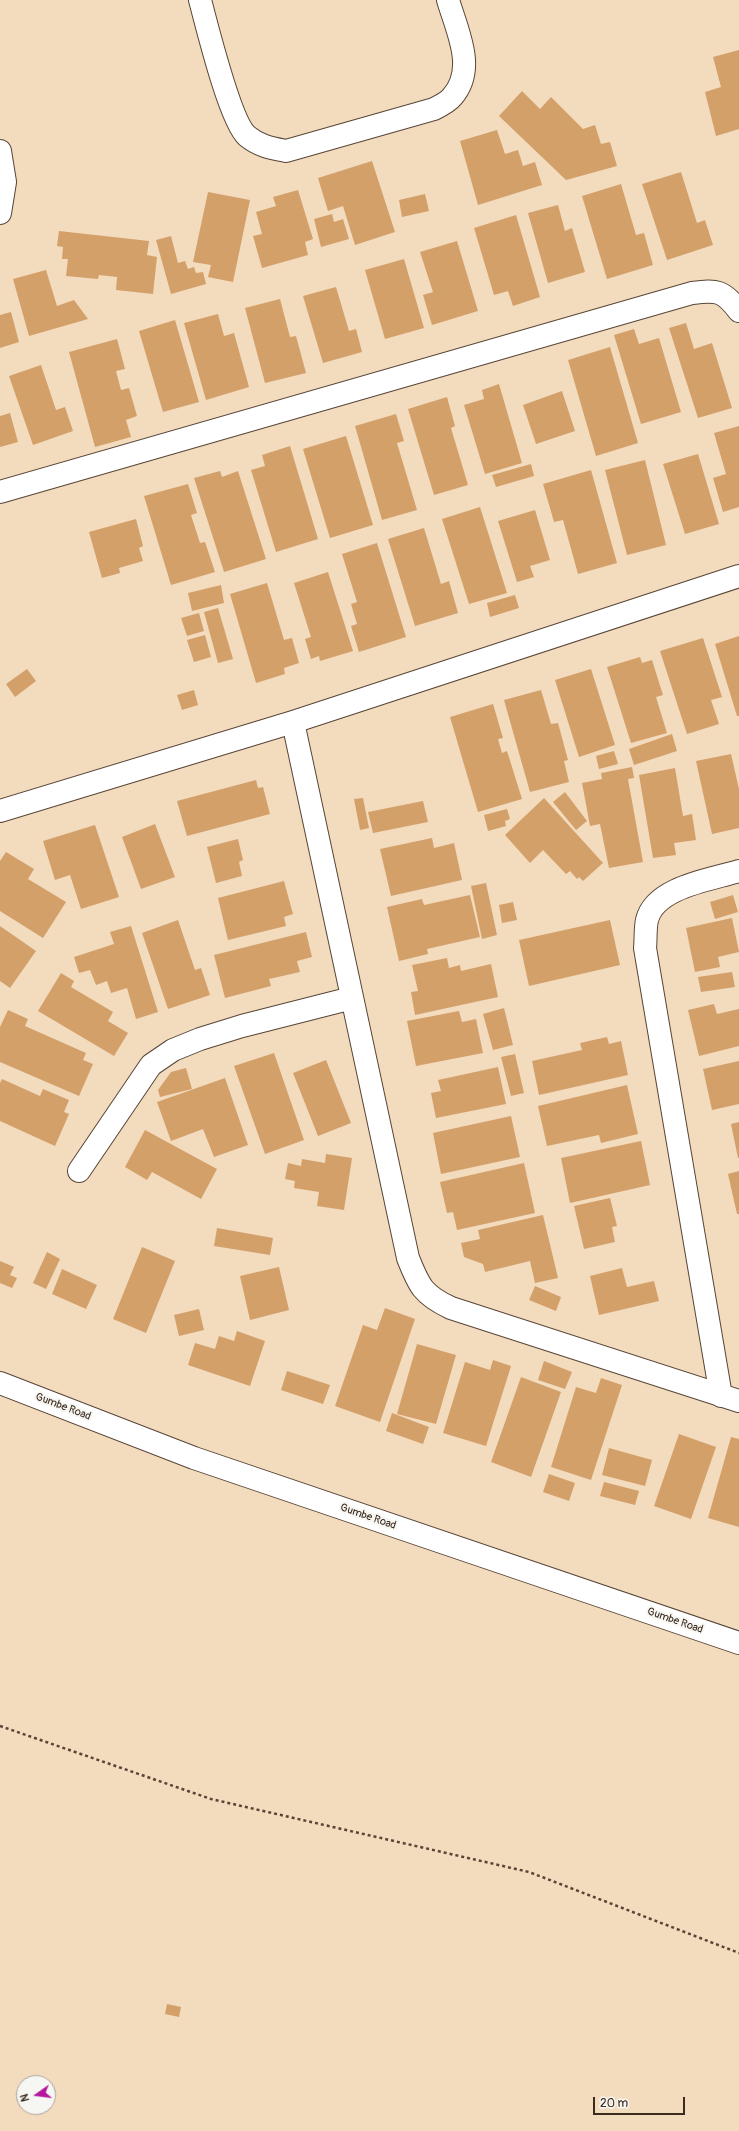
<!DOCTYPE html>
<style>
body{margin:0}
#map{position:relative;width:739px;height:2131px;overflow:hidden;background:#f3dbbe;font-family:Pangolin,sans-serif}
canvas{display:block}
.north{position:absolute;left:16px;top:2075px;width:40px;height:40px;box-sizing:border-box;background:#f6f6f2;border:1px solid #aba49d;border-radius:50%;rotate:256deg;font-size:11px;font-weight:700;line-height:16px;text-align:center;color:#3b2a1e}
.north::after{content:'';display:block;margin:auto;width:14px;height:18px;background:#b5179e;clip-path:polygon(50% 0,100% 100%,50% 72%,0 100%)}
.scale{position:absolute;left:593px;top:2097px;width:92px;height:18px;box-sizing:border-box;border:2px solid #3b2a1e;border-top:0;padding-left:5px;font-size:12px;line-height:14px;white-space:nowrap;color:#3b2a1e;-webkit-text-stroke:3px #f6f6f2;paint-order:stroke}
</style>
<div id="map">
<canvas width="739" height="2131"></canvas>
<div class="north">N</div>
<div class="scale">20 m</div>
</div>
<script>
const g = document.querySelector('canvas').getContext('2d');
g.lineJoin = 'round';
function paint(path, color) {
  g.fillStyle = color;
  g.fill(path, 'evenodd');
}
function strokePath(path, color, width, dash) {
  g.strokeStyle = color;
  g.lineWidth = width;
  g.lineCap = dash ? 'butt' : 'round';
  g.setLineDash(dash || []);
  g.stroke(path);
}
function label(font, color, halo, rows, align = 'center') {
  g.font = font + ' Pangolin,sans-serif';
  g.lineWidth = 4;
  g.setLineDash([]);
  g.textBaseline = 'middle';
  g.strokeStyle = halo;
  g.fillStyle = color;
  for (const [text, x, y, turn = 0] of rows) {
    g.save();
    g.translate(x, y);
    g.rotate((+turn || 0) * Math.PI / 180);
    g.textAlign = isNaN(turn) ? turn : align;
    if (halo) g.strokeText(text, 0, 0);
    g.fillText(text, 0, 0);
    g.restore();
  }
}
const building = new Path2D(`
 M 739,50 L 739,129 L 716,136 L 705,92 L 721,87 L 713,57 Z
 M 522,91 L 540,109 L 551,97 L 583,129 L 595,125 L 601,144 L 610,142 L 617,166 L 566,180 L 499,116 Z
 M 497,130 L 505,154 L 518,150 L 523,166 L 535,162 L 542,185 L 478,205 L 460,141 Z
 M 372,161 L 395,232 L 355,245 L 343,206 L 328,211 L 318,178 Z
 M 681,172 L 697,223 L 705,220 L 713,245 L 667,260 L 642,184 Z
 M 621,184 L 636,235 L 644,233 L 653,265 L 607,279 L 582,196 Z
 M 298,190 L 313,239 L 305,242 L 308,255 L 262,268 L 253,236 L 262,234 L 256,212 L 276,206 L 273,197 Z
 M 208,192 L 250,200 L 233,282 L 208,277 L 211,265 L 193,262 Z
 M 425,194 L 429,211 L 402,217 L 399,200 Z
 M 558,205 L 565,231 L 572,228 L 585,272 L 548,283 L 528,213 Z
 M 332,214 L 334,222 L 343,219 L 349,239 L 321,247 L 314,219 Z
 M 516,215 L 540,297 L 513,306 L 508,291 L 494,295 L 474,228 Z
 M 59,231 L 149,241 L 147,255 L 157,257 L 153,294 L 116,290 L 117,277 L 99,275 L 98,279 L 66,276 L 68,259 L 62,259 L 63,247 L 57,246 Z
 M 171,236 L 178,263 L 185,261 L 188,269 L 194,267 L 196,273 L 203,272 L 206,284 L 171,294 L 156,240 Z
 M 457,241 L 478,311 L 432,325 L 423,295 L 433,292 L 420,252 Z
 M 404,259 L 424,328 L 385,339 L 365,270 Z
 M 46,270 L 57,306 L 74,300 L 88,319 L 29,336 L 13,279 Z
 M 336,287 L 349,331 L 356,329 L 362,352 L 323,363 L 303,296 Z
 M 280,299 L 290,337 L 296,336 L 306,373 L 265,383 L 245,308 Z
 M 11,312 L 19,342 L 0,348 L 0,315 Z
 M 218,314 L 224,336 L 234,333 L 249,387 L 206,400 L 184,323 Z
 M 175,320 L 199,402 L 163,412 L 139,331 Z
 M 686,323 L 694,349 L 712,343 L 732,408 L 698,418 L 669,328 Z
 M 634,329 L 639,344 L 659,338 L 681,412 L 641,424 L 614,335 Z
 M 117,339 L 125,369 L 116,371 L 121,390 L 129,388 L 137,416 L 126,420 L 131,437 L 95,447 L 69,352 Z
 M 610,347 L 638,443 L 596,456 L 568,360 Z
 M 41,365 L 56,410 L 65,407 L 73,431 L 33,445 L 9,376 Z
 M 499,384 L 522,463 L 485,474 L 464,405 L 484,399 L 482,390 Z
 M 562,391 L 575,431 L 536,444 L 523,405 Z
 M 447,397 L 455,426 L 451,428 L 468,485 L 434,495 L 408,409 Z
 M 10,413 L 18,442 L 0,447 L 0,416 Z
 M 396,414 L 404,441 L 397,443 L 417,510 L 382,520 L 355,426 Z
 M 739,426 L 739,507 L 723,512 L 713,478 L 726,474 L 714,433 Z
 M 346,436 L 373,525 L 330,538 L 303,449 Z
 M 290,446 L 318,539 L 276,552 L 251,470 L 265,466 L 262,455 Z
 M 698,454 L 719,524 L 685,534 L 663,464 Z
 M 645,460 L 666,545 L 627,555 L 605,470 Z
 M 531,464 L 534,476 L 496,487 L 492,475 Z
 M 591,470 L 617,563 L 578,574 L 563,520 L 554,522 L 543,484 Z
 M 220,471 L 222,477 L 238,471 L 266,559 L 224,572 L 194,478 Z
 M 188,484 L 197,513 L 191,515 L 200,543 L 205,542 L 215,572 L 171,585 L 144,496 Z
 M 480,507 L 507,593 L 469,604 L 442,519 Z
 M 535,510 L 550,560 L 530,566 L 534,577 L 517,582 L 498,521 Z
 M 136,519 L 143,546 L 139,548 L 143,561 L 119,568 L 120,573 L 102,578 L 89,532 Z
 M 424,528 L 441,584 L 449,581 L 458,613 L 415,626 L 388,539 Z
 M 377,543 L 406,637 L 359,652 L 351,626 L 357,624 L 351,604 L 357,602 L 342,554 Z
 M 328,572 L 353,651 L 320,661 L 319,656 L 311,659 L 305,639 L 311,637 L 294,583 Z
 M 267,583 L 284,640 L 292,638 L 299,663 L 284,668 L 285,674 L 256,683 L 230,594 Z
 M 221,585 L 224,603 L 192,611 L 188,593 Z
 M 515,595 L 519,608 L 490,617 L 487,603 Z
 M 218,608 L 233,659 L 218,663 L 204,612 Z
 M 199,613 L 204,631 L 187,636 L 181,618 Z
 M 205,635 L 211,657 L 194,662 L 187,640 Z
 M 739,636 L 739,716 L 737,716 L 715,644 Z
 M 703,638 L 722,697 L 711,700 L 719,724 L 687,734 L 660,651 Z
 M 640,657 L 642,663 L 652,660 L 663,695 L 656,697 L 667,733 L 631,743 L 607,667 Z
 M 27,669 L 36,681 L 15,697 L 6,684 Z
 M 591,669 L 615,745 L 579,757 L 555,680 Z
 M 194,690 L 198,705 L 182,710 L 177,695 Z
 M 541,690 L 551,724 L 558,723 L 568,760 L 564,761 L 569,782 L 530,792 L 504,700 Z
 M 493,704 L 503,738 L 498,739 L 502,753 L 507,751 L 522,799 L 478,812 L 450,717 Z
 M 672,734 L 677,751 L 634,765 L 629,749 Z
 M 614,751 L 618,764 L 599,769 L 596,756 Z
 M 731,754 L 739,789 L 739,828 L 712,834 L 696,761 Z
 M 632,767 L 634,778 L 628,779 L 643,862 L 609,868 L 600,824 L 590,826 L 582,783 L 602,779 L 601,773 Z
 M 675,768 L 683,816 L 692,814 L 696,840 L 674,843 L 676,855 L 653,858 L 639,775 Z
 M 256,780 L 258,788 L 263,787 L 270,814 L 187,836 L 177,801 Z
 M 565,792 L 587,821 L 576,830 L 553,802 Z
 M 363,798 L 369,828 L 360,830 L 354,799 Z
 M 544,798 L 603,863 L 583,881 L 579,877 L 577,879 L 570,871 L 566,874 L 543,850 L 530,863 L 505,835 Z
 M 423,801 L 428,822 L 373,833 L 368,812 Z
 M 507,809 L 510,819 L 505,821 L 506,826 L 488,831 L 484,815 Z
 M 155,824 L 175,877 L 141,889 L 122,837 Z
 M 95,825 L 119,897 L 81,909 L 70,875 L 55,880 L 43,841 Z
 M 432,838 L 434,848 L 454,843 L 462,880 L 391,896 L 380,849 Z
 M 238,839 L 243,860 L 239,862 L 242,876 L 216,883 L 207,847 Z
 M 6,852 L 34,869 L 28,879 L 66,902 L 43,938 L 0,911 L 0,861 Z
 M 284,881 L 293,914 L 284,917 L 286,926 L 228,940 L 218,898 Z
 M 486,883 L 497,935 L 482,939 L 471,886 Z
 M 470,895 L 480,937 L 427,949 L 428,954 L 399,961 L 387,907 L 422,899 L 424,905 Z
 M 733,895 L 738,912 L 715,919 L 710,902 Z
 M 513,902 L 517,920 L 502,923 L 499,905 Z
 M 732,918 L 739,952 L 718,957 L 720,967 L 695,972 L 686,928 Z
 M 178,920 L 195,970 L 201,968 L 210,995 L 168,1009 L 142,933 Z
 M 610,920 L 620,965 L 529,986 L 519,940 Z
 M 0,926 L 36,951 L 10,988 L 0,981 Z
 M 131,926 L 158,1012 L 136,1019 L 127,988 L 111,993 L 107,981 L 96,985 L 90,970 L 79,973 L 74,957 L 114,944 L 110,932 Z
 M 306,932 L 312,957 L 297,961 L 300,972 L 269,979 L 271,986 L 225,998 L 214,955 Z
 M 447,958 L 449,968 L 460,965 L 461,971 L 491,964 L 498,997 L 415,1015 L 411,992 L 418,991 L 412,965 Z
 M 732,972 L 735,987 L 701,992 L 698,977 Z
 M 61,973 L 74,981 L 71,987 L 113,1012 L 108,1021 L 128,1033 L 114,1056 L 38,1011 Z
 M 714,1004 L 717,1014 L 739,1009 L 739,1046 L 699,1056 L 688,1010 Z
 M 504,1008 L 513,1045 L 493,1050 L 483,1014 Z
 M 8,1010 L 28,1019 L 25,1026 L 86,1053 L 83,1060 L 93,1064 L 79,1096 L 0,1062 L 0,1027 Z
 M 459,1011 L 462,1022 L 476,1019 L 483,1053 L 416,1066 L 407,1021 Z
 M 607,1037 L 609,1044 L 621,1041 L 628,1075 L 539,1095 L 532,1061 L 582,1050 L 580,1043 Z
 M 274,1053 L 304,1140 L 265,1154 L 234,1066 Z
 M 515,1054 L 524,1093 L 511,1096 L 501,1057 Z
 M 326,1060 L 351,1123 L 318,1136 L 293,1073 Z
 M 739,1061 L 739,1104 L 712,1110 L 703,1069 Z
 M 498,1067 L 506,1104 L 436,1118 L 431,1093 L 441,1091 L 438,1080 Z
 M 186,1068 L 192,1089 L 160,1097 L 158,1090 L 171,1072 Z
 M 225,1078 L 248,1145 L 214,1157 L 203,1129 L 171,1141 L 157,1102 Z
 M 2,1079 L 40,1096 L 43,1089 L 69,1100 L 64,1112 L 69,1114 L 55,1146 L 0,1121 L 0,1083 Z
 M 627,1085 L 638,1134 L 601,1143 L 599,1135 L 547,1146 L 538,1106 Z
 M 511,1116 L 520,1157 L 441,1174 L 433,1133 Z
 M 739,1122 L 739,1158 L 738,1158 L 731,1124 Z
 M 145,1130 L 217,1169 L 201,1199 L 152,1172 L 147,1180 L 125,1167 Z
 M 641,1141 L 650,1185 L 570,1203 L 561,1158 Z
 M 326,1154 L 352,1158 L 344,1210 L 317,1206 L 319,1192 L 294,1188 L 295,1181 L 285,1179 L 288,1163 L 301,1166 L 302,1159 L 325,1163 Z
 M 524,1163 L 535,1213 L 457,1230 L 453,1212 L 447,1213 L 440,1182 Z
 M 739,1171 L 739,1214 L 737,1214 L 728,1174 Z
 M 610,1198 L 617,1226 L 612,1227 L 615,1242 L 584,1249 L 574,1206 Z
 M 543,1215 L 558,1278 L 535,1283 L 530,1261 L 485,1272 L 483,1264 L 464,1257 L 461,1243 L 480,1239 L 478,1230 Z
 M 217,1228 L 273,1238 L 270,1255 L 214,1246 Z
 M 142,1247 L 175,1261 L 146,1333 L 113,1319 Z
 M 47,1252 L 60,1259 L 46,1289 L 33,1283 Z
 M 0,1261 L 14,1267 L 10,1275 L 17,1278 L 12,1288 L 0,1283 Z
 M 279,1267 L 289,1310 L 250,1320 L 240,1276 Z
 M 622,1268 L 627,1287 L 654,1281 L 659,1301 L 599,1315 L 590,1276 Z
 M 62,1269 L 97,1285 L 86,1309 L 52,1294 Z
 M 535,1286 L 561,1297 L 556,1311 L 529,1300 Z
 M 385,1308 L 415,1319 L 380,1422 L 335,1406 L 363,1325 L 377,1330 Z
 M 199,1309 L 204,1330 L 179,1336 L 174,1315 Z
 M 237,1331 L 265,1341 L 250,1386 L 188,1365 L 195,1343 L 215,1349 L 219,1336 L 234,1341 Z
 M 417,1344 L 456,1355 L 436,1424 L 397,1414 Z
 M 493,1360 L 511,1366 L 486,1446 L 443,1433 L 465,1362 L 490,1370 Z
 M 544,1361 L 572,1372 L 565,1389 L 538,1380 Z
 M 287,1371 L 330,1385 L 323,1404 L 281,1390 Z
 M 521,1377 L 561,1392 L 531,1477 L 491,1462 Z
 M 601,1378 L 622,1385 L 591,1480 L 551,1467 L 576,1387 L 596,1393 Z
 M 392,1413 L 429,1427 L 423,1444 L 386,1431 Z
 M 679,1434 L 716,1447 L 691,1519 L 654,1506 Z
 M 731,1437 L 739,1439 L 739,1527 L 708,1518 Z
 M 609,1448 L 652,1460 L 645,1486 L 602,1475 Z
 M 549,1474 L 575,1483 L 569,1501 L 543,1492 Z
 M 604,1482 L 639,1491 L 635,1505 L 600,1496 Z
 M 167,2004 L 181,2007 L 179,2017 L 165,2014 Z`);
const path = new Path2D(`
 M 0,1726 L 211,1799 L 529,1872 L 739,1953`);
const minor = new Path2D(`
 M 200,0 C 207,26 230,121 247,136 C 259,146 271,148 286,151 L 434,109 C 440,106 448,102 452,97 C 477,69 457,31 448,0
 M 0,151 L 5,182 L 0,213
 M 0,492 L 692,293 C 717,290 723,290 739,311
 M 293,722 L 408,1258 C 419,1286 423,1295 451,1308 L 739,1401
 M 0,811 L 293,722 L 739,576
 M 79,1171 L 151,1065 L 173,1050 L 200,1039 L 242,1026 L 352,998
 M 721,1396 L 645,948 C 646,939 645,929 647,920 C 655,887 710,880 739,871`);
const tertiary = new Path2D(`
 M 0,1383 L 194,1458 L 739,1643`);
const streetNames = [
 ["Gumbe Road",63,1407,21],
 ["Gumbe Road",368,1517,19],
 ["Gumbe Road",675,1621,19]
];
paint(building, '#d3a06a');
strokePath(minor, '#574536', 24);
strokePath(tertiary, '#574536', 24);
strokePath(path, '#574536', 2.5, [3, 3]);
strokePath(minor, '#fff', 22);
strokePath(tertiary, '#fff', 22);
label('11px', '#3b2a1e', '#f6f6f2', streetNames);
</script>
